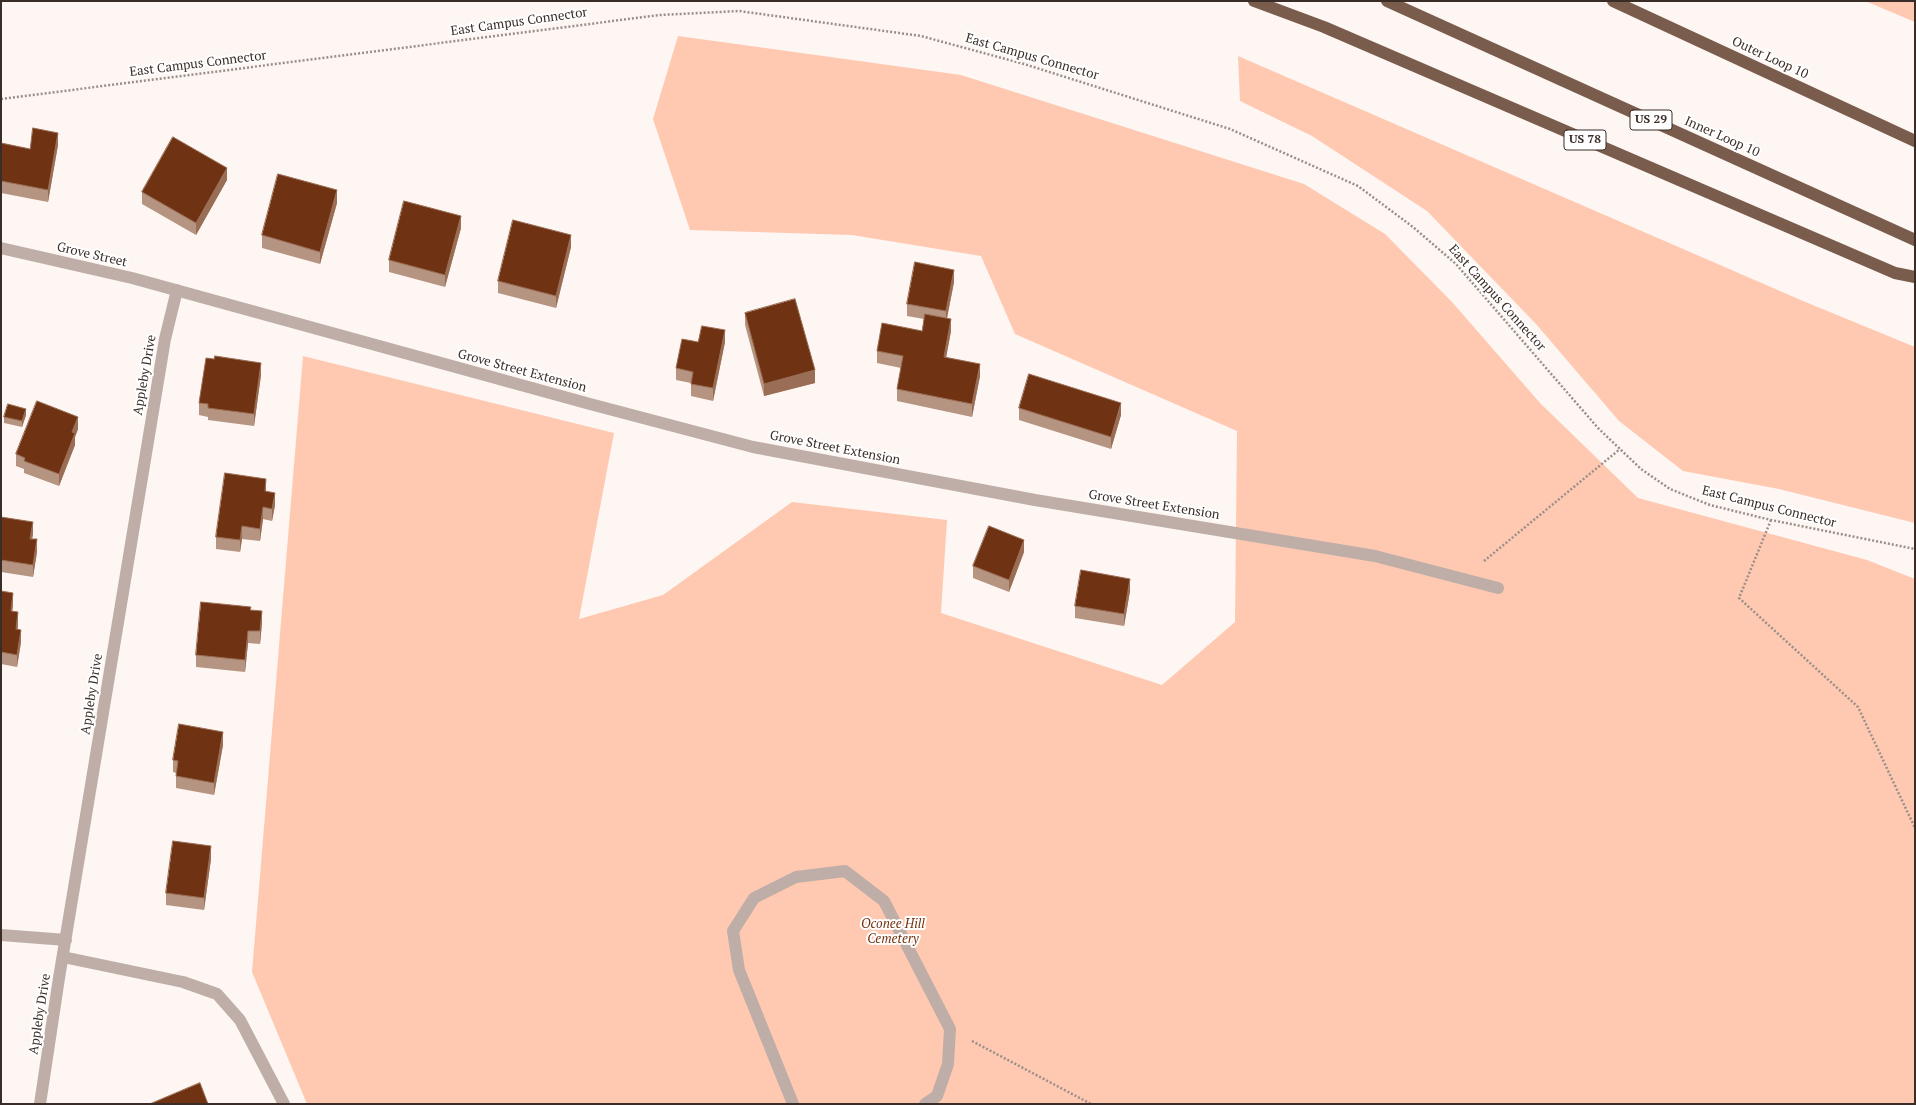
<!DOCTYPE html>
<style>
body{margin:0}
#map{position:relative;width:1916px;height:1105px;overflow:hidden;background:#fdf6f2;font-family:"PT Serif",serif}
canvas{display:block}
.frame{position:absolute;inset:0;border:2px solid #3a2d27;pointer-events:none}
</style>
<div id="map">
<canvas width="1916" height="1105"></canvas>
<div class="frame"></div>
</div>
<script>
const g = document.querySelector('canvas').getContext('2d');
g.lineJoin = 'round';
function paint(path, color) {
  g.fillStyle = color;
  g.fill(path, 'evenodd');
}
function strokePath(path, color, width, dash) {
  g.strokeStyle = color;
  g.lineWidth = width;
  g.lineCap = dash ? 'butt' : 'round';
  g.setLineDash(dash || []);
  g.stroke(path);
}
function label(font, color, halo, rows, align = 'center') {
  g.font = font + ' "PT Serif",serif';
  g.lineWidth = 4;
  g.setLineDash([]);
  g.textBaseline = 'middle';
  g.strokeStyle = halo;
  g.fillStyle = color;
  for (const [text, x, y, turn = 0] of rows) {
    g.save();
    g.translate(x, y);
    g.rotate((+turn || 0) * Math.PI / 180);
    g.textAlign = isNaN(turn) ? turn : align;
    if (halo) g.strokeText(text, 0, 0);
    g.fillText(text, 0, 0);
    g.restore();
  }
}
const green = new Path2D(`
 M 1865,1 L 1915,1 L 1915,22 Z
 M 678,36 L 961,75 L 1304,184 L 1385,234 L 1452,302 L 1540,403 L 1638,498 L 1867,560 L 1915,579 L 1915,1104 L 307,1104 L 252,972 L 303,356 L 614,433 L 579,619 L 663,595 L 792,502 L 947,520 L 941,613 L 1162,685 L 1235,622 L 1237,431 L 1015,334 L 981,256 L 852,235 L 690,230 L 653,119 Z
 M 1238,56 L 1803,301 L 1915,347 L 1915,523 L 1779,489 L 1683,471 L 1619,421 L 1536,324 L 1427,211 L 1312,136 L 1240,101 Z`);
const path = new Path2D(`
 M 1,99 L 660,15 L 739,11 L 921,36 L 1024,64 L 1230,129 L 1358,186 L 1413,227 L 1456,264 L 1598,428 L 1641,469 L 1670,489 L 1710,505 L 1771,520 L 1915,549
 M 1771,520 L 1739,598 L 1858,707 L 1915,828
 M 1484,561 L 1620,449
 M 972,1041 L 1091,1104`);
const service = new Path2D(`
 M 63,957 L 183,982 L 217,994 L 240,1020 L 284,1104
 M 793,1104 L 739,970 L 733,931 L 754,898 L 796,877 L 845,871 L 884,901 L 950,1029 L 948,1064 L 937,1096 L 925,1104`);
const minor = new Path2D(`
 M 1,248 L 132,278 L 590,404 L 753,447 L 1035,500 L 1375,556 L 1498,588
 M 1,935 L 66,940
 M 40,1104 L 59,978 L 165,339 L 177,290`);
const motorway = new Path2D(`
 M 1254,1 L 1324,27 L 1895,273 L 1915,277
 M 1387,1 L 1915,240
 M 1613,1 L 1915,141`);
const wall = new Path2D(`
 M 1,143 L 30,149 L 58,145 L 48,202 L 1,193 Z
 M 227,180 L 196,235 L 142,204 L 142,192 Z
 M 337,203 L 320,264 L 262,248 L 262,235 Z
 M 461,228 L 445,287 L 389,272 L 389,260 Z
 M 571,247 L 556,308 L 498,293 L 498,281 Z
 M 954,282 L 947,318 L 951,331 L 946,357 L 980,376 L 972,417 L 897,401 L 897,389 L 901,368 L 877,363 L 877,351 L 922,331 L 924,319 L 907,316 L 907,304 Z
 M 745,313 L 815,383 L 764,396 L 745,325 Z
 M 698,342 L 725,342 L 713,401 L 691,396 L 691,383 L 676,380 L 676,368 Z
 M 261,375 L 254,426 L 208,420 L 208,417 L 199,415 L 199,403 Z
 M 1019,408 L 1121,415 L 1111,449 L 1019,420 Z
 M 26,415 L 22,427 L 4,423 L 4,417 Z
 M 78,429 L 75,437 L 75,445 L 59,486 L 24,473 L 24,469 L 16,466 L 16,454 Z
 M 266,492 L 275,505 L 272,521 L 263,519 L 260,541 L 242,539 L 240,552 L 216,549 L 216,537 Z
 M 1,517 L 33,534 L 32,539 L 37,552 L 33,577 L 1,572 Z
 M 1024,552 L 1009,592 L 973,578 L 973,566 Z
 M 1,591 L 13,605 L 12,611 L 18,624 L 18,630 L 21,642 L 17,667 L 1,664 Z
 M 1130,591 L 1124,626 L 1075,618 L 1075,606 Z
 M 251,610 L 262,623 L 260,644 L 248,643 L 245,672 L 196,667 L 196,655 Z
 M 223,745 L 214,795 L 176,788 L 176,773 L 173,772 L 173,760 Z
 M 211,859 L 204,910 L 166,905 L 166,893 Z`);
const shadedWall = new Path2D(`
 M 58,133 L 58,145 L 48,202 L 48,190 Z
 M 227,168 L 227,180 L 196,235 L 196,223 Z
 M 337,190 L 337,203 L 320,264 L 320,252 Z
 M 461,216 L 461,228 L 445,287 L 445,275 Z
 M 571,235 L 571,247 L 556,308 L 556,296 Z
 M 954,270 L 954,282 L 946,323 L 946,311 Z
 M 951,319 L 951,331 L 944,369 L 944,357 Z
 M 725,330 L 725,342 L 713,401 L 713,388 Z
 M 261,363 L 261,375 L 254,426 L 254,414 Z
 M 980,364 L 980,376 L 972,417 L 972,404 Z
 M 815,370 L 815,383 L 764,396 L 764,384 Z
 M 1121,403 L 1121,415 L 1111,449 L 1111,437 Z
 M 26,409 L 26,415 L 22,427 L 22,421 Z
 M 78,417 L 78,429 L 75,437 L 75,445 L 59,486 L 59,474 L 72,432 Z
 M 266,479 L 266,491 L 265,504 L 265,491 Z
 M 275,493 L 275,505 L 272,521 L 272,509 Z
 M 263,507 L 263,519 L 260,541 L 260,529 Z
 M 33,522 L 33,534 L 30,551 L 30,539 Z
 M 242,526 L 242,539 L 240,552 L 240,540 Z
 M 37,539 L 37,552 L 33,577 L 33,565 Z
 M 1024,540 L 1024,552 L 1009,592 L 1009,580 Z
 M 1130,579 L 1130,591 L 1124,626 L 1124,614 Z
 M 13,593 L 13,605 L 11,623 L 11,611 Z
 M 262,611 L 262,623 L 260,644 L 260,631 Z
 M 18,612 L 18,624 L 16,642 L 16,629 Z
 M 21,630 L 21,642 L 17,667 L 17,655 Z
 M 248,631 L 248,643 L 245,672 L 245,660 Z
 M 223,732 L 223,745 L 214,795 L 214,783 Z
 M 211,846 L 211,859 L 204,910 L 204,898 Z`);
const building = new Path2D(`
 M 33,128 L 58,133 L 48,190 L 1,181 L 1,143 L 30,149 Z
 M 173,137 L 227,168 L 196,223 L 142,192 Z
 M 278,174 L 337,190 L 320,252 L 262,235 Z
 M 404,201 L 461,216 L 445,275 L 389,260 Z
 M 513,220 L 571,235 L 556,296 L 498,281 Z
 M 915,262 L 954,270 L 946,311 L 907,304 Z
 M 795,299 L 815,370 L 764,384 L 745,313 Z
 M 925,314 L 951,319 L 944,357 L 980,364 L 972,404 L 897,389 L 903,356 L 877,351 L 882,323 L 922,331 Z
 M 702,326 L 725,330 L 713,388 L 691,384 L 693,372 L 676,368 L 682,339 L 698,342 Z
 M 215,356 L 261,363 L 254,414 L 208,408 L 208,404 L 199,403 L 206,358 L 214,359 Z
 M 1029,374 L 1121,403 L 1111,437 L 1019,408 Z
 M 37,401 L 78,417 L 72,432 L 75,433 L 59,474 L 24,461 L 25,458 L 16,454 Z
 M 8,404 L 26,409 L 22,421 L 4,417 Z
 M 225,473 L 266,479 L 265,491 L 275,493 L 272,509 L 263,507 L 260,529 L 242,526 L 240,540 L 216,537 Z
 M 1,517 L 33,522 L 30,539 L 37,539 L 33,565 L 1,560 Z
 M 989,526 L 1024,540 L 1009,580 L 973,566 Z
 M 1081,570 L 1130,579 L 1124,614 L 1075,606 Z
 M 1,591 L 13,593 L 11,611 L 18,612 L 16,629 L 21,630 L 17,655 L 1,652 Z
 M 201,602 L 251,607 L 250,610 L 262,611 L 260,631 L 248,631 L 245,660 L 196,655 Z
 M 179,724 L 223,732 L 214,783 L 176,776 L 178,761 L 173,760 Z
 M 173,841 L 211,846 L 204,898 L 166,893 Z
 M 200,1083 L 208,1104 L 150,1104 Z`);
const shields = [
 [1651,120,42],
 [1585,140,42]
];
const shieldNames = [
 ["US 29",1651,120],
 ["US 78",1585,140]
];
const streetNames = [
 ["East Campus Connector",519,22,-8],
 ["East Campus Connector",1032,57,16],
 ["Outer Loop 10",1770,58,25],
 ["East Campus Connector",198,64,-7],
 ["Inner Loop 10",1722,137,24],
 ["Grove Street",92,255,13],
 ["East Campus Connector",1497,298,48],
 ["Grove Street Extension",522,371,15],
 ["Appleby Drive",145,375,-80],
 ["Grove Street Extension",835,448,11],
 ["Grove Street Extension",1154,505,9],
 ["East Campus Connector",1769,507,14],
 ["Appleby Drive",92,694,-81],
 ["Appleby Drive",40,1014,-81]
];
const parkNames = [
 ["Oconee Hill",893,924],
 ["Cemetery",893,939]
];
paint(green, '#ffc9b1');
strokePath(path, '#998f8a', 2.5, [2, 2]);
strokePath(service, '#beaea7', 12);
strokePath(minor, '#beaea7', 12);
strokePath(motorway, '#7a5c4d', 12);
paint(wall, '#b69482');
paint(shadedWall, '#9a6e56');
paint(building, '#6f3313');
strokePath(building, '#9a6e56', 1);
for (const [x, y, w] of shields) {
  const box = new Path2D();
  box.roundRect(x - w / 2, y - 10, w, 20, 3);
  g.fillStyle = '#fff';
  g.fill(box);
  strokePath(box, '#3a2d27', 1);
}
label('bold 12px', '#3a2d27', null, shieldNames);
label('13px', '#3a2d27', '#fff', streetNames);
label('italic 13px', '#72330f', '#fff', parkNames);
</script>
